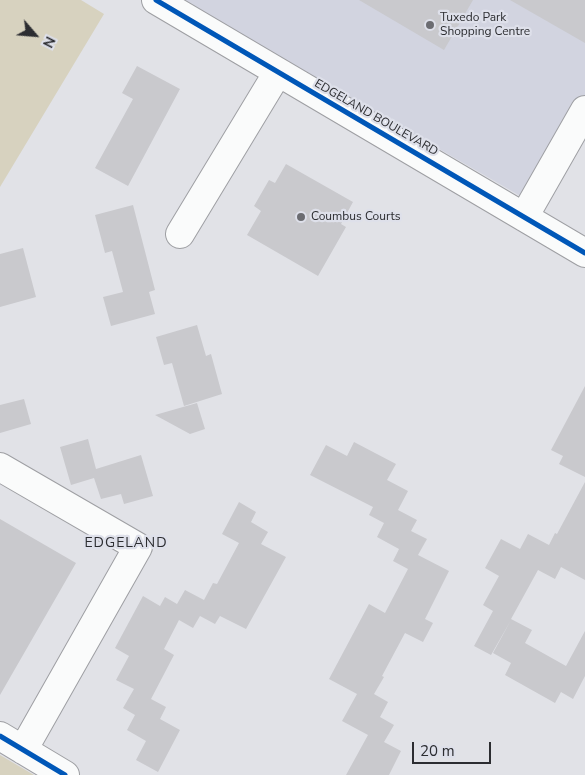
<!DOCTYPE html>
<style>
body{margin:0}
#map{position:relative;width:585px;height:775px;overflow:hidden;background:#e1e2e7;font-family:"Nunito Sans",sans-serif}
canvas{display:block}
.north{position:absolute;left:10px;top:10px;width:50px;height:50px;-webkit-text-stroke:4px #dee0ea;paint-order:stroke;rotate:117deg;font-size:14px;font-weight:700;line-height:20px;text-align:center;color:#2c2d31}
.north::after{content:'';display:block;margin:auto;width:18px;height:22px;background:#2c2d31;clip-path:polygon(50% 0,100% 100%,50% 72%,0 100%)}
.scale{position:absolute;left:412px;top:742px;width:79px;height:22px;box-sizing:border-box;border:2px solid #2c2d31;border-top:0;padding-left:6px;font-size:15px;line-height:18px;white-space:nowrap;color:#2c2d31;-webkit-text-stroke:4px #dee0ea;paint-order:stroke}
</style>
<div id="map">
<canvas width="585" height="775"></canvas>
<div class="north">N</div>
<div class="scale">20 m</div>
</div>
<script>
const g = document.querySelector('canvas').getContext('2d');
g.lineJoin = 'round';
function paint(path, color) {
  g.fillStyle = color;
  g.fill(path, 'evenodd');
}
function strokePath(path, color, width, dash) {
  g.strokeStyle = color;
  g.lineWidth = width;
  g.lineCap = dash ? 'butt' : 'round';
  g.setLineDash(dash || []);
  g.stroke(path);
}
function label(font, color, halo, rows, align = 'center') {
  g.font = font + ' "Nunito Sans",sans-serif';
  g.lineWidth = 4.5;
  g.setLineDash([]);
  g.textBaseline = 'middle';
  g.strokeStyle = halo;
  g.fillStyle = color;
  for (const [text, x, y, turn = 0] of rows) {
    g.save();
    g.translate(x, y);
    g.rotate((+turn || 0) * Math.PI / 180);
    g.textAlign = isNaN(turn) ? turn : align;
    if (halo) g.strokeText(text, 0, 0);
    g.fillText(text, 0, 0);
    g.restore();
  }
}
const built = new Path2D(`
 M 182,0 L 585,0 L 585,111 L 529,201 Z`);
const green = new Path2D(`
 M 0,0 L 81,0 L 104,14 L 0,187 Z
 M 0,755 L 34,775 L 0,775 Z`);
const building = new Path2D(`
 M 359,0 L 473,0 L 444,50 Z
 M 510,0 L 585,0 L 585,43 Z
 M 137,66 L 180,89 L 128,186 L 95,168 L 133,99 L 122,93 Z
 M 286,164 L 353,202 L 341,224 L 346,227 L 318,276 L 247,235 L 261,211 L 254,206 L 269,180 L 275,183 Z
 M 133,205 L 155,290 L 149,292 L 155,314 L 111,326 L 103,297 L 123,292 L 112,251 L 105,253 L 95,215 Z
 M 23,248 L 36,297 L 0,307 L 0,254 Z
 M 197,325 L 206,356 L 211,354 L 222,394 L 184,406 L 172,363 L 164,365 L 156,337 Z
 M 585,386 L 585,477 L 559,464 L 563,456 L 551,450 Z
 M 24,399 L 31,424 L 0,433 L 0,405 Z
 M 197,403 L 205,429 L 190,434 L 155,415 Z
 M 88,439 L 96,469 L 141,455 L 153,496 L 124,504 L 121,494 L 101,499 L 94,478 L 71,485 L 60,447 Z
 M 354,442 L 396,464 L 387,480 L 408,491 L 398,510 L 417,520 L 411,531 L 427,539 L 418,555 L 449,571 L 425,619 L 433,623 L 423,642 L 405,633 L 382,676 L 384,677 L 374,694 L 388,702 L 380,717 L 394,725 L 384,742 L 401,751 L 389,775 L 346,775 L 368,735 L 342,721 L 357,694 L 329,679 L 369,604 L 385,613 L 408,569 L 393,561 L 399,549 L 377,537 L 384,523 L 369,515 L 373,507 L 310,475 L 326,445 L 347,456 Z
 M 585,482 L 585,580 L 561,567 L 555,579 L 538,570 L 511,619 L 532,630 L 525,643 L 566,666 L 585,631 L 585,676 L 573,699 L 561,692 L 555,703 L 505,675 L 511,663 L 493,653 L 511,620 L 491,655 L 474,646 L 493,611 L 483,605 L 499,576 L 485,568 L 501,539 L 520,549 L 528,534 L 549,545 L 555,533 L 557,534 Z
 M 239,502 L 256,512 L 251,522 L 268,532 L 261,544 L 286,557 L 246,629 L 220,616 L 215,624 L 200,616 L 193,628 L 179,620 L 164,649 L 174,655 L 151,699 L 166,707 L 160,719 L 180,730 L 158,772 L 136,760 L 146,741 L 127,730 L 135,715 L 123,708 L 134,689 L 116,680 L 129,656 L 115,648 L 143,596 L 160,606 L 165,597 L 177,604 L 185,590 L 204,600 L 213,583 L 217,584 L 239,543 L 222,534 Z
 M 0,519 L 76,563 L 0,695 Z`);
const minor = new Path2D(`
 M 156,0 L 585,253
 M 524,217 L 585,110
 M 180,234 L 278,72
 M 0,467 L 138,547 L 23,750
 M 0,736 L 65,775`);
const cycleway = new Path2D(`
 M 156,0 L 585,253
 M 0,736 L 65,775`);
const markers = [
 [430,25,5,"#6b6c71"],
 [301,217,5,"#6b6c71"]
];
const poiNames = [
 ["Tuxedo Park",440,18],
 ["Shopping Centre",440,32],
 ["Coumbus Courts",311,217]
];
const streetNames = [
 ["EDGELAND BOULEVARD",376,118,30]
];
const neighbourhoodNames = [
 ["EDGELAND",126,544]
];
paint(built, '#d2d4e0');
paint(green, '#d7d2bf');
paint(building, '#c9c9cd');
strokePath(minor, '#9e9fa3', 30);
strokePath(minor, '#fafbfb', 28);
strokePath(cycleway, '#0057b8', 5);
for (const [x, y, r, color] of markers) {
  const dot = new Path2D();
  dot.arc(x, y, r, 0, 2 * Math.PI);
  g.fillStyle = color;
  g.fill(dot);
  strokePath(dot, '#dee0ea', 2);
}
label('12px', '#2c2d31', '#dee0ea', poiNames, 'left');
label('12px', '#2c2d31', '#dee0ea', streetNames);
g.letterSpacing = '1px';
label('14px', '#2c2d31', '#dee0ea', neighbourhoodNames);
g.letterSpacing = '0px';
</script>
